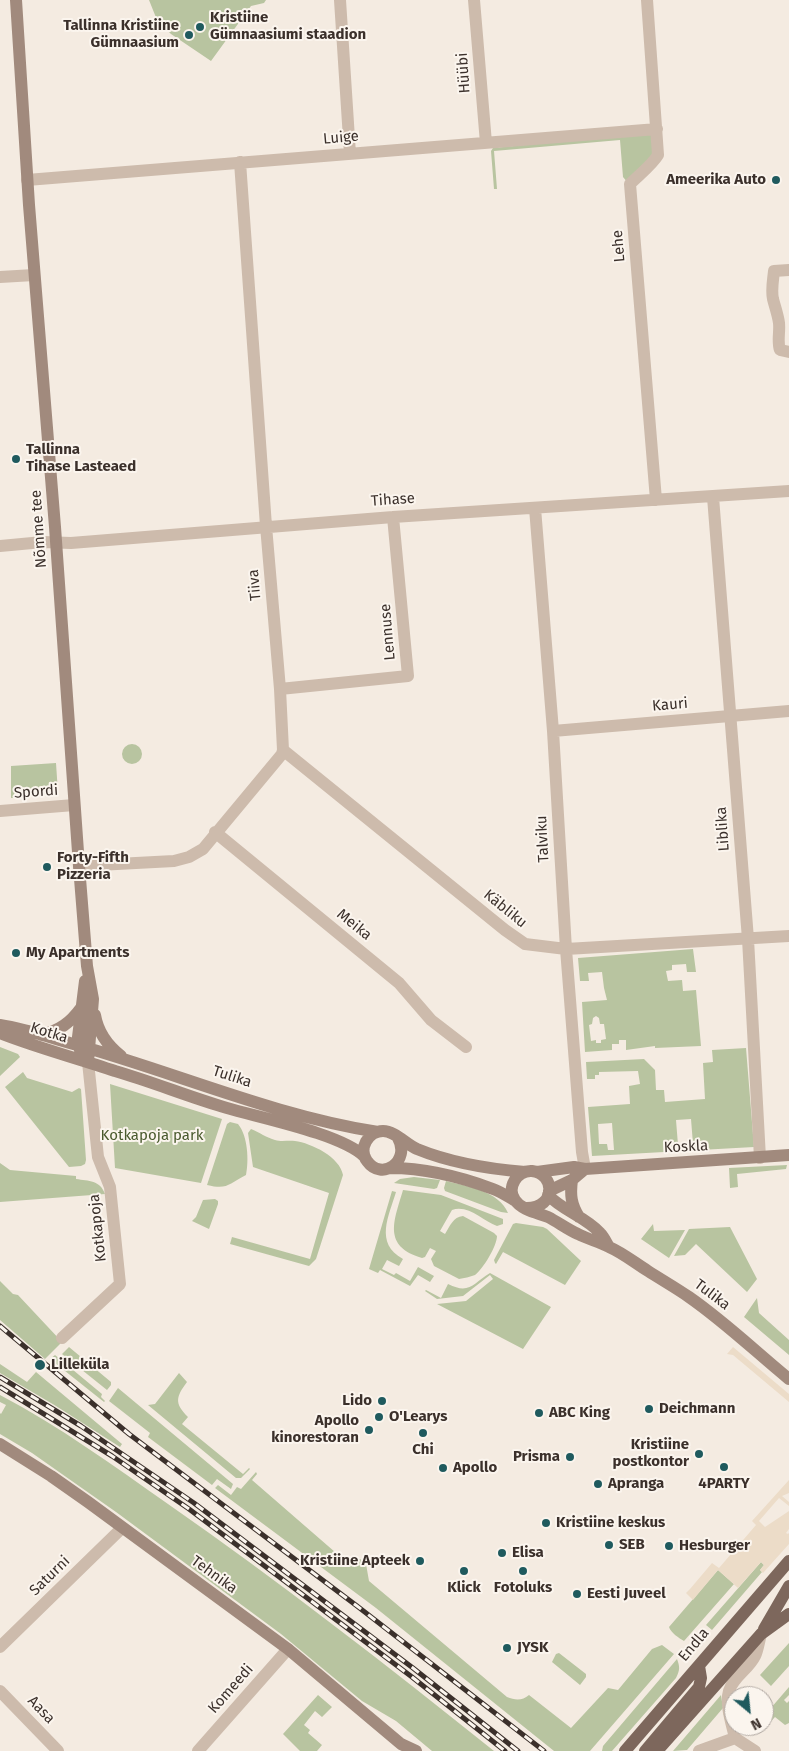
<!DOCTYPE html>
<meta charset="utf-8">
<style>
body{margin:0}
#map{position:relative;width:789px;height:1751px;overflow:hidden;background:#f4ebe1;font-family:"Fira Sans",sans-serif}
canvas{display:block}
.north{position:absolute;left:724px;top:1686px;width:50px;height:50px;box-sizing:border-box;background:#fbf5ee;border:1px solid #aea6a0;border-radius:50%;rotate:152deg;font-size:14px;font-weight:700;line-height:20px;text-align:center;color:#3b302b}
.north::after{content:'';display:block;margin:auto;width:18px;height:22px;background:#1f5a5e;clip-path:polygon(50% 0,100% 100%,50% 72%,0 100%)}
</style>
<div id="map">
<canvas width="789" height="1751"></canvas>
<div class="north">N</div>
</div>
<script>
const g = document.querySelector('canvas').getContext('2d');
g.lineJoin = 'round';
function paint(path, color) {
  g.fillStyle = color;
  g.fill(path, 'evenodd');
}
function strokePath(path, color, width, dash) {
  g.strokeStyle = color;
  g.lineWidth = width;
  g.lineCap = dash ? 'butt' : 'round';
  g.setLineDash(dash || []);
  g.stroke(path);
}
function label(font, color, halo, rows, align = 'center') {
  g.font = font + ' "Fira Sans",sans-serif';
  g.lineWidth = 4;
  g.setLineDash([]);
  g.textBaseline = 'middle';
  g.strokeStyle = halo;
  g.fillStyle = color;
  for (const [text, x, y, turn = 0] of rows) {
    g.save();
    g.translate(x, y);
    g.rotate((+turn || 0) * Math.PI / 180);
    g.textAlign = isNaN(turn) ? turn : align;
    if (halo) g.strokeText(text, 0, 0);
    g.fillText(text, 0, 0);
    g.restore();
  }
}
const green = new Path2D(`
 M 149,0 L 266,0 L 264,3 L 251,6 L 211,61 L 171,34 L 157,20 Z
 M 651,133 L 654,153 L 628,183 L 623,177 L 620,140 L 494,151 L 497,189 L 494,189 L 491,151 L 493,148 Z
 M122 754a10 10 0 1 1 20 0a10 10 0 1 1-20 0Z
 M 56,763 L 58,793 L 11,798 L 11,766 Z
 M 693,949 L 696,972 L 687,972 L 686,964 L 672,965 L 672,970 L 666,971 L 668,981 L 682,980 L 683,991 L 696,990 L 701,1046 L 655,1048 L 655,1046 L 626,1050 L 626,1040 L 619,1040 L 619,1044 L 612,1044 L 612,1050 L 585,1052 L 582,1002 L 607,1000 L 604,988 L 602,972 L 588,973 L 589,981 L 580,981 L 578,958 ZM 596,1016 L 599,1018 L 600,1024 L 604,1024 L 606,1039 L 601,1040 L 601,1043 L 596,1043 L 596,1040 L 591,1041 L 589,1025 L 592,1024 L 593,1018 Z
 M 0,1047 L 18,1054 L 20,1057 L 0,1076 Z
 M 746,1048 L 754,1147 L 592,1156 L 588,1107 L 630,1104 L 629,1086 L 640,1084 L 638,1071 L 599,1072 L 599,1075 L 595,1075 L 595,1079 L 587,1079 L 586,1062 L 644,1059 L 655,1070 L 656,1090 L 664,1090 L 665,1102 L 705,1099 L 703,1063 L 713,1062 L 712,1050 ZM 691,1119 L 693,1144 L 692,1146 L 687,1147 L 686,1145 L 678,1145 L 676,1120 ZM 612,1123 L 614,1150 L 608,1150 L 607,1144 L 599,1144 L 598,1124 Z
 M 23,1072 L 27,1078 L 72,1092 L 79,1088 L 81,1089 L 86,1160 L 85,1164 L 81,1166 L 69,1167 L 5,1087 Z
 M 110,1084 L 222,1119 L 201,1183 L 115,1168 Z
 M 230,1122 L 238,1124 C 248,1136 249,1161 246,1175 C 228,1184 228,1190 207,1185 L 227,1124 Z
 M 251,1129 C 259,1132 267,1138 275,1140 C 282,1142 288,1140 295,1141 C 311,1143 340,1157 343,1175 L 316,1259 L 309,1266 L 230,1244 L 232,1237 L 310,1259 L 329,1193 L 253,1167 L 248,1133 Z
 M 0,1163 L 10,1170 L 76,1176 L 76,1179 C 89,1181 100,1180 105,1194 L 0,1202 Z
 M 787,1165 L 786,1169 L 737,1174 L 738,1187 L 730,1188 L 729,1168 Z
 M 414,1177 L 440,1180 L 437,1188 L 434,1189 L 394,1183 L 400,1179 Z
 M 446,1181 C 467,1186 499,1191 508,1213 L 501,1212 L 445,1191 L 444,1188 Z
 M 403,1190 L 441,1195 L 503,1219 L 503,1224 L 497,1226 C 483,1221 468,1204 452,1210 L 440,1231 L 445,1234 C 450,1226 453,1217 463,1216 L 494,1233 L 497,1236 C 497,1246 483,1269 475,1275 C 470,1277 464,1278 459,1279 L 434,1266 L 431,1259 L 436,1251 L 430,1248 L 425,1257 L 422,1258 C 382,1246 394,1221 403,1190 Z
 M 392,1191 L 396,1192 C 389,1216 374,1243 403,1259 L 399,1266 L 387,1260 L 382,1269 L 394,1275 L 396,1273 L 410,1281 L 418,1267 L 434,1276 L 430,1282 L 418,1275 L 410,1286 L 380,1270 L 378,1273 L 369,1269 Z
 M 215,1199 L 218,1201 L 218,1204 L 209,1229 L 192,1221 L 196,1217 L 203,1200 Z
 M 516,1223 L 543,1227 L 547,1229 L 581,1261 L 565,1285 L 503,1252 L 496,1264 L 495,1263 L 494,1260 L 513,1224 Z
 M 653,1224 L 654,1231 L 685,1230 L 669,1258 L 641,1239 Z
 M 730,1227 L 757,1279 L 747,1292 L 696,1244 L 685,1255 L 674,1256 L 689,1229 Z
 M 490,1273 L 551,1307 L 523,1349 L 437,1304 L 466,1301 L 493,1279 L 490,1275 L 463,1296 L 437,1299 L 425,1291 L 426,1290 L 441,1298 L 448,1284 C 470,1295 473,1283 490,1273 Z
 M 0,1281 L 13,1294 L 18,1295 L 62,1342 L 45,1359 L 0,1320 Z
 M 757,1298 L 759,1313 L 789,1340 L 789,1355 L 744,1317 Z
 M 69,1347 L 111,1382 L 111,1385 L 107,1390 L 62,1354 Z
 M 55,1355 L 102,1394 L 101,1397 L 105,1401 L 104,1402 L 50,1359 Z
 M 0,1364 L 27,1382 L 36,1372 L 122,1444 L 120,1447 L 56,1406 L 0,1373 Z
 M 179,1373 L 187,1382 C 176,1397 174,1403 188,1417 L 182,1424 L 243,1474 L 249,1468 L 250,1469 L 241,1478 L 236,1478 L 148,1405 L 155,1404 Z
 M 118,1388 L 233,1484 L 231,1489 L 217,1479 L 212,1485 L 148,1437 L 150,1433 L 109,1401 Z
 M 0,1395 C 59,1426 114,1466 168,1504 C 280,1582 388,1666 494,1751 L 432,1751 L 396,1721 L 362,1701 L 281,1634 L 116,1512 L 32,1453 L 0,1434 L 0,1413 L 1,1414 L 6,1405 L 0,1402 Z
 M 256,1472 L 257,1474 L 252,1480 L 343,1559 L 360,1559 L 366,1564 L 369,1581 L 507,1697 C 515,1700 522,1701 529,1695 L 571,1728 L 608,1688 L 618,1690 L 652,1649 L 662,1645 L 674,1654 L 590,1751 L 554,1751 L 376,1608 L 215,1488 L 218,1485 L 231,1495 L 237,1487 L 241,1489 Z
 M 761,1562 L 764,1565 L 760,1570 L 762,1572 L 712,1630 L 706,1625 Z
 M 718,1570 L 734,1584 L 684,1641 C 679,1638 671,1633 669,1627 Z
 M 789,1643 L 789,1666 L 771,1686 L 760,1675 Z
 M 559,1653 L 586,1674 L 586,1677 L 580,1685 L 552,1662 L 556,1654 Z
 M 677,1659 C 680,1667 680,1670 676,1678 L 612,1751 L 602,1751 L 603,1746 Z
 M 789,1687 L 789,1695 L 784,1700 L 787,1703 L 789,1701 L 789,1723 L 785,1725 L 775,1717 L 762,1731 L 756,1726 L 764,1726 L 764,1716 Z
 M 318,1695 L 332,1707 L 322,1717 L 315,1711 L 304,1725 L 310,1730 L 308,1733 L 322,1745 L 317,1751 L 300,1751 L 283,1734 Z
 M 721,1695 L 723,1708 L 687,1750 L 673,1751 Z`);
const plaza = new Path2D(`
 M 733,1347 L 789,1394 L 789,1402 L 733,1355 L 727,1354 Z
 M 789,1480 L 789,1493 L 782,1496 L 789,1502 L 789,1506 L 779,1498 L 759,1521 L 765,1527 L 789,1511 L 789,1529 L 786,1533 L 788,1534 L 789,1533 L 789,1544 L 763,1573 L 760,1570 L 764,1565 L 761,1562 L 738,1588 L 718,1570 L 693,1600 L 686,1593 L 690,1589 L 712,1563 L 719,1568 L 756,1525 L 752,1521 Z`);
const street = new Path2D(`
 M 340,0 L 350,154
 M 474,0 L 486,143
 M 647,0 L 658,155 C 652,165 639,175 630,184 L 656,500
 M 27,180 L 657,129
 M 789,270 L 774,271 C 773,281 771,290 773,299 C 775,307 778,315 779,323 C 780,332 777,342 780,350 L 789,352
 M 0,277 L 34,275
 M 713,497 L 748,939 L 760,1158
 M 535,508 L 553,731 L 566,949 L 582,1152 L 585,1169
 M 0,546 L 43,542 L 71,543 L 393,517 L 789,491
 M 280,689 L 408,676 L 393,517
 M 553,731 L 789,711
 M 283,750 L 505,930 L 525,944 L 566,949 L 789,936
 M 0,811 L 74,805
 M 215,832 L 399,983 L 431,1020 L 466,1047
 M 79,866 L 174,861 L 189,857 L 203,849 L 282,754 L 283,750 L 280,689 L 266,526 L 240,162
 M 62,1338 L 120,1284 L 110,1187 L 98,1157 L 88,1062
 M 0,1647 L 122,1528
 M 0,1691 L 58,1751
 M 198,1751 L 288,1649
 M 699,1751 L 735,1738
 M 755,1751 L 735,1738 C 732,1724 725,1705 729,1691 C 733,1677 749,1669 755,1656 C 758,1650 759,1641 761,1634`);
const secondary = new Path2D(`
 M 16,0 L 29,205 L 55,527 L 79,866 L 87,966 L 93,999 L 88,1062
 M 95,1015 C 98,1033 107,1045 121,1056
 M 0,1025 C 26,1029 52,1038 77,1045 C 177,1073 275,1116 378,1132
 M 0,1033 C 38,1048 77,1058 115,1071 C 153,1082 189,1097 227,1108 C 261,1118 342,1134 365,1157
 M 42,1035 C 60,1030 70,1023 81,1008
 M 81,1052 L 78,1045 L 78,1037 L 85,981
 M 398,1138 C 411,1161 382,1182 367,1161 C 358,1149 368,1131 383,1131 C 395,1131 406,1144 417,1149 C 451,1163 489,1169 525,1172
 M 390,1168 C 425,1168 461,1177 493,1189 C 501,1192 507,1196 514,1200
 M 537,1172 L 574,1167 L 585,1169 L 789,1155
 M 572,1180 C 570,1195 571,1204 579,1217
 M 549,1191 L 572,1180 L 585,1169
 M 548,1195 C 563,1211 586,1217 600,1233 C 604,1237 606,1242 609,1247
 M 527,1208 C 556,1208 556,1174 532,1171 C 517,1170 506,1188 515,1200 C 521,1210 538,1213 548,1217 C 558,1222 567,1229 578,1234 C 588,1239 599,1242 609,1247 C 623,1253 635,1263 648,1271 C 662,1280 676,1288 689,1297 C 725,1322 756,1352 789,1379
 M 0,1444 L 51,1476 L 88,1502 L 288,1649 L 401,1744 L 416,1751`);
const primary = new Path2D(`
 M 764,1629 L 789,1586
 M 625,1751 L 789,1561
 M 645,1751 L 699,1687 L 701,1678 L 699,1666
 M 657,1751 L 761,1634 L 789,1614`);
const rail = new Path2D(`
 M 0,1326 L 129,1434 L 357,1606 L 544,1751
 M 0,1377 L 81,1426 L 194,1503 L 413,1668 L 518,1751
 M 0,1387 L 112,1456 L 189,1509 L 412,1677 L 505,1751`);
const markers = [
 [200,27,5,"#1f5a5e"],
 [189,35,5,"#1f5a5e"],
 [776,180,5,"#1f5a5e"],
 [16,459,5,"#1f5a5e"],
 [47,867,5,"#1f5a5e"],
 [16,953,5,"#1f5a5e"],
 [40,1365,6,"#1f5a5e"],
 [382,1401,5,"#1f5a5e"],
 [649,1409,5,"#1f5a5e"],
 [539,1413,5,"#1f5a5e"],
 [379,1417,5,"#1f5a5e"],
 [369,1430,5,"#1f5a5e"],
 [423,1433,5,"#1f5a5e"],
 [699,1454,5,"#1f5a5e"],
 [570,1457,5,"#1f5a5e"],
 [724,1467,5,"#1f5a5e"],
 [443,1468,5,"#1f5a5e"],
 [598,1484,5,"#1f5a5e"],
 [546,1523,5,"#1f5a5e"],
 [609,1545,5,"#1f5a5e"],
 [669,1546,5,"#1f5a5e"],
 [502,1553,5,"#1f5a5e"],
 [420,1561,5,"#1f5a5e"],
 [464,1571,5,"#1f5a5e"],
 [523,1571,5,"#1f5a5e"],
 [577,1594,5,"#1f5a5e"],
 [507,1648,5,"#1f5a5e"]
];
const poiNames = [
 ["Kristiine",210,18],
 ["Gümnaasiumi staadion",210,35],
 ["Tallinna Kristiine",179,26,"right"],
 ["Gümnaasium",179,43,"right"],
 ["Ameerika Auto",766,180,"right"],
 ["Tallinna",26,450],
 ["Tihase Lasteaed",26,467],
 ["Forty-Fifth",57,858],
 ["Pizzeria",57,875],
 ["My Apartments",26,953],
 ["Lilleküla",51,1365],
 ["Lido",372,1401,"right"],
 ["Deichmann",659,1409],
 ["ABC King",549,1413],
 ["O'Learys",389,1417],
 ["Apollo",359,1421,"right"],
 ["kinorestoran",359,1438,"right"],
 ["Kristiine",689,1445,"right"],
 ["postkontor",689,1462,"right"],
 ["Chi",423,1450,"center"],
 ["Prisma",560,1457,"right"],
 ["Apollo",453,1468],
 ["Apranga",608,1484],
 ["4PARTY",724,1484,"center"],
 ["Kristiine keskus",556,1523],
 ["SEB",619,1545],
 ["Hesburger",679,1546],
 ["Elisa",512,1553],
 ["Kristiine Apteek",410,1561,"right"],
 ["Klick",464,1588,"center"],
 ["Fotoluks",523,1588,"center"],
 ["Eesti Juveel",587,1594],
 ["JYSK",517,1648]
];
const streetNames = [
 ["Hüübi",464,73,-94],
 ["Luige",341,138,-5],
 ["Lehe",619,246,-95],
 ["Tihase",393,500,-4],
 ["Nõmme tee",39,529,-94],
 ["Tiiva",255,585,-95],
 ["Lennuse",388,632,-95],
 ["Kauri",670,705,-5],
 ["Spordi",36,792,-4],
 ["Liblika",723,829,-94],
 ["Talviku",543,839,-93],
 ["Käbliku",505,909,39],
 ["Meika",354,925,39],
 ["Kotka",49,1033,17],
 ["Tulika",232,1077,18],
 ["Koskla",686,1147,-3],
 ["Kotkapoja",98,1228,-96],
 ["Tulika",712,1295,37],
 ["Tehnika",214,1575,36],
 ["Saturni",50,1576,-44],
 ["Endla",694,1645,-50],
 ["Komeedi",231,1689,-49],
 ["Aasa",41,1710,46]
];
const parkNames = [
 ["Kotkapoja park",152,1136]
];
paint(green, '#b8c4a0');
paint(plaza, '#ecdcc8');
strokePath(street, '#cdbbac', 12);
strokePath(secondary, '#a18a7d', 12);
strokePath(primary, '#7d675c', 12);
strokePath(rail, '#3b302b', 5);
strokePath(rail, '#fbf5ee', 3, [9]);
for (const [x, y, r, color] of markers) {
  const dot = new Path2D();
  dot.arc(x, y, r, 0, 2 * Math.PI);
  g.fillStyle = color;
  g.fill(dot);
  strokePath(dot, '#fbf5ee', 2);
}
label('bold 15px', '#3b302b', '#fbf5ee', poiNames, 'left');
label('15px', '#3b302b', '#fbf5ee', streetNames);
label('15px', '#4a5a2e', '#fbf5ee', parkNames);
</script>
